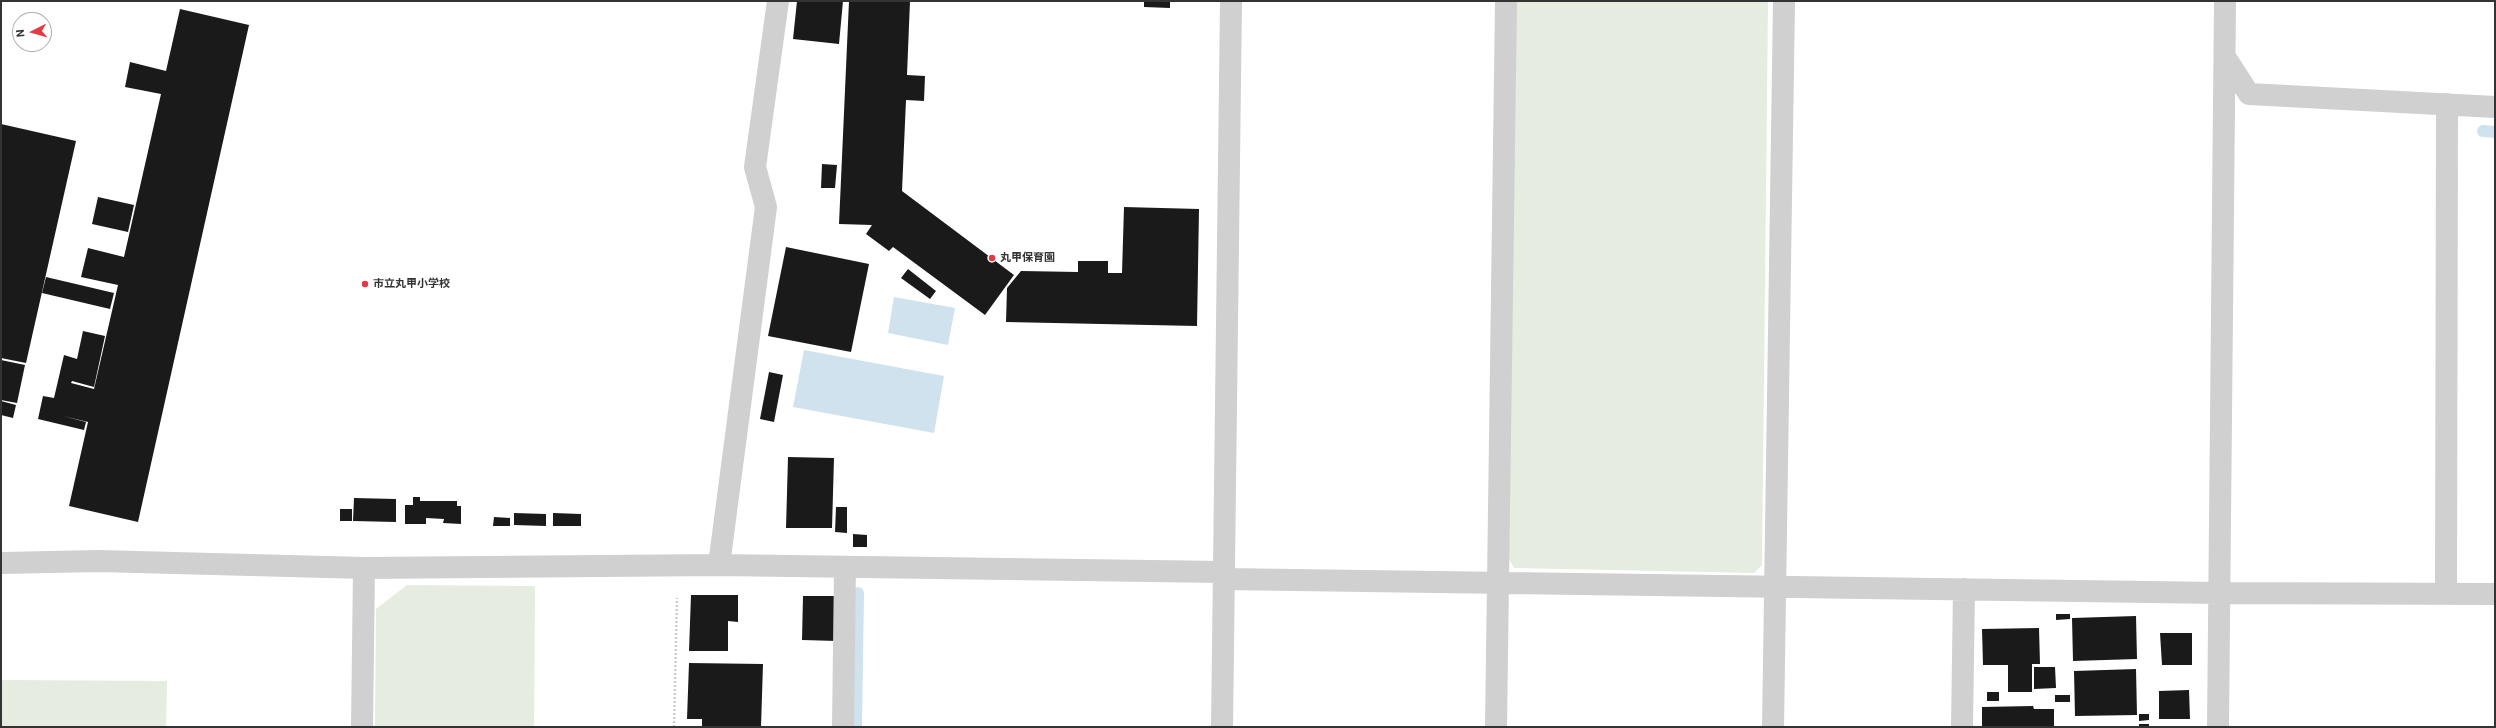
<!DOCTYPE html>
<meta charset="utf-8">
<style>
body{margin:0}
#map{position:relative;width:2496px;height:728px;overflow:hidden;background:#fff;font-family:Roboto,sans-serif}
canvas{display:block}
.frame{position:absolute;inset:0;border:2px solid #333;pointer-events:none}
.north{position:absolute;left:12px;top:12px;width:40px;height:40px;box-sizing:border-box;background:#fff;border:1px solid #adadad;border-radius:50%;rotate:264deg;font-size:11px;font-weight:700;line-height:16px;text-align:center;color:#333}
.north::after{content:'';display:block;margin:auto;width:14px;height:18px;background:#e63946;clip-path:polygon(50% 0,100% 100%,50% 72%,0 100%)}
</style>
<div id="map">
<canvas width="2496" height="728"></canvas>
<div class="frame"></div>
<div class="north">N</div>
</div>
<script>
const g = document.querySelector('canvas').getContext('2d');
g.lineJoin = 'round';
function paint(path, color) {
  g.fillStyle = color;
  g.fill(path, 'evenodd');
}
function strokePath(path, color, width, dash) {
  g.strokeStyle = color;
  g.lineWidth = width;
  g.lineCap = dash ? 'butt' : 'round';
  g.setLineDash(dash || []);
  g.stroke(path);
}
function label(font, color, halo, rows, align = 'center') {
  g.font = font + ' Roboto,"Noto Sans JP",sans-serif';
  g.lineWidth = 4;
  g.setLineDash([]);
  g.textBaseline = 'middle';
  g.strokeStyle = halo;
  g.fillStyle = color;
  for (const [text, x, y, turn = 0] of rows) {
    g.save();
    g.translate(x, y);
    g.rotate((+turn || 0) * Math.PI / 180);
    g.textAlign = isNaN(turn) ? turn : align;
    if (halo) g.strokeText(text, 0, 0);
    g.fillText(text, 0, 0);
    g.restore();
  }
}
const green = new Path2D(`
 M 1515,1 L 1768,1 L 1762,565 L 1754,573 L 1514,568 L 1508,557 Z
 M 407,585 L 535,586 L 534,727 L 375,727 L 376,609 Z
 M 1,680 L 167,681 L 166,727 L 1,727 Z`);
const water = new Path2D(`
 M 894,297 L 955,308 L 948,345 L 888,333 Z
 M 804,350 L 944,376 L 934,433 L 793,407 Z`);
const stream = new Path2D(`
 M 2483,131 L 2495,132
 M 856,727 L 858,593`);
const building = new Path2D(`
 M 797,1 L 843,1 L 839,44 L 793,39 Z
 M 849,1 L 910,1 L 907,75 L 925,76 L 924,101 L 906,100 L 902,191 L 1014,275 L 985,315 L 893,247 L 889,251 L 866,234 L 872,225 L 839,224 Z
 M 1144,1 L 1170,1 L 1170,8 L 1144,7 Z
 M 180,9 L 249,25 L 138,522 L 69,506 L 88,422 L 63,416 L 86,422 L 84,430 L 38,419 L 43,396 L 54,398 L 64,355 L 77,359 L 83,331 L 105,336 L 94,387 L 72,381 L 71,383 L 94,389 L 118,285 L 81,277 L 88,248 L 124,257 L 161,94 L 125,87 L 130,62 L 166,71 Z
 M 1,124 L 76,141 L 26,363 L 1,358 Z
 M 822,164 L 837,165 L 835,188 L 821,188 Z
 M 98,197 L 134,205 L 128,232 L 92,224 Z
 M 1124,207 L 1199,209 L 1197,326 L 1006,322 L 1007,288 L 1021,271 L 1078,272 L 1078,261 L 1108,261 L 1108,273 L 1122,273 Z
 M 786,247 L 869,264 L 851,352 L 768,336 Z
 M 908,269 L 936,291 L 930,299 L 901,278 Z
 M 46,277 L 114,293 L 110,309 L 42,293 Z
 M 1,360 L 25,365 L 17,403 L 1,400 Z
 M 769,372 L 783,375 L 774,422 L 760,419 Z
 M 1,401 L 16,405 L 13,418 L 1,415 Z
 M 788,457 L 834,458 L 832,528 L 786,528 Z
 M 413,497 L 420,497 L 420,501 L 457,501 L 457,506 L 461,506 L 461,524 L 443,523 L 444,519 L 426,518 L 426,524 L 405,524 L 405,505 L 413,505 Z
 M 354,498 L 396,499 L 396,522 L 353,521 Z
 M 836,507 L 847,507 L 847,533 L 835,532 Z
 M 340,509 L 352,509 L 352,521 L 340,521 Z
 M 514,513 L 546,514 L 546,526 L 514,525 Z
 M 553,513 L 581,514 L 581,526 L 553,526 Z
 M 494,517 L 510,518 L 510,526 L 493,526 Z
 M 853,534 L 867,535 L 867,547 L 853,547 Z
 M 691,595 L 738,595 L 738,622 L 728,621 L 728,651 L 689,651 Z
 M 803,596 L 838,596 L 837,641 L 802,640 Z
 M 2056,614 L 2070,614 L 2070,619 L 2056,620 Z
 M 2136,616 L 2137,659 L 2073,661 L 2072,618 Z
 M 2039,628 L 2040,664 L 2032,664 L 2032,692 L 2008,692 L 2008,665 L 1983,665 L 1982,629 Z
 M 2160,633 L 2192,633 L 2192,665 L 2162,665 Z
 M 689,663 L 763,664 L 761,727 L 702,727 L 702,719 L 687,719 Z
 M 2034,667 L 2055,667 L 2056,688 L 2034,689 Z
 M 2136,669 L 2137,715 L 2075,716 L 2074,671 Z
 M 2189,690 L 2190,719 L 2159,719 L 2159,691 Z
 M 1987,692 L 1999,692 L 1999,701 L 1987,701 Z
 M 2055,695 L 2070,695 L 2070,702 L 2055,702 Z
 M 2033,706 L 2034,709 L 2054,709 L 2054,727 L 1982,727 L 1982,707 Z
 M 2139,714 L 2149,714 L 2149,720 L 2139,721 Z
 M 2139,724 L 2149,724 L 2149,727 L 2139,727 Z`);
const path = new Path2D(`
 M 674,727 L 677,598`);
const minor = new Path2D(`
 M 2225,57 L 2249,94 L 2495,107
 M 1,563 L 99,561 L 364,568 L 719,565 L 1223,572
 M 719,565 L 766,207 L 755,167 L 778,1
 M 1223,579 L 2220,593 L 2495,594
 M 2446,594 L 2447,104
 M 362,727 L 364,568
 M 843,727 L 845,567
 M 1222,727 L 1231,1
 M 1496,727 L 1506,1
 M 1773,727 L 1784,1
 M 1962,727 L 1964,589
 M 2218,727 L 2225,1`);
const markers = [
 [992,258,4,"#e63946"],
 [365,284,4,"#e63946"]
];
const poiNames = [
 ["丸甲保育園",1000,258],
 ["市立丸甲小学校",373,284]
];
paint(green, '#e6ecdf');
paint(water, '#cfe2ee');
strokePath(stream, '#cfe2ee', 12);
paint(building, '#1a1a1a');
strokePath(path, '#cdcdcd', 2.5, [2, 2]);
strokePath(minor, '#d0d0d0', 22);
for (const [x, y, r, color] of markers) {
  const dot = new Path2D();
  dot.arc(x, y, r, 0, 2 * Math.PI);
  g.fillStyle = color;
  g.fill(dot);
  strokePath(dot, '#fff', 1.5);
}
label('bold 11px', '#333', '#fff', poiNames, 'left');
</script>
